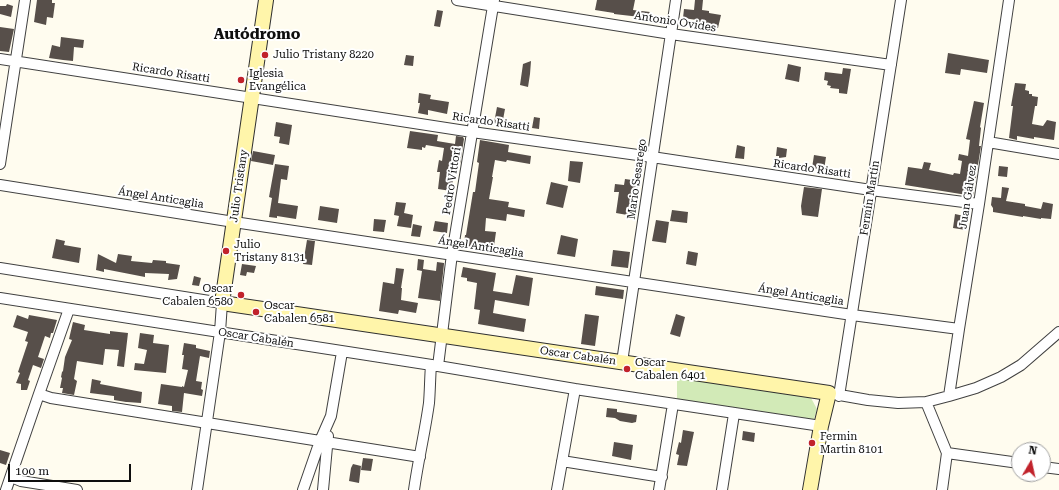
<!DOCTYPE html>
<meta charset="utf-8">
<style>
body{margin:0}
#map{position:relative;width:1059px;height:490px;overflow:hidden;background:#fffcef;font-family:"Roboto Serif",serif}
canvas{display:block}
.north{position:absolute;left:1011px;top:442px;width:40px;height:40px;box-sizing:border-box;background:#fff;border:1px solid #9f9f9f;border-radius:50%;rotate:9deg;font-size:11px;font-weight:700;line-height:16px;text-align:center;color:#0e0e0e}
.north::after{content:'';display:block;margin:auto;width:14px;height:18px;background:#c1222b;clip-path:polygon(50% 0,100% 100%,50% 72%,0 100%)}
.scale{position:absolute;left:8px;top:464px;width:123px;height:18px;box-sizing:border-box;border:2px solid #0e0e0e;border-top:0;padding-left:5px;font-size:12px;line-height:14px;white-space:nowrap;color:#0e0e0e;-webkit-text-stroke:3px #fff;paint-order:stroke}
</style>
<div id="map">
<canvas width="1059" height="490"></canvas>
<div class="north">N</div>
<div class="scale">100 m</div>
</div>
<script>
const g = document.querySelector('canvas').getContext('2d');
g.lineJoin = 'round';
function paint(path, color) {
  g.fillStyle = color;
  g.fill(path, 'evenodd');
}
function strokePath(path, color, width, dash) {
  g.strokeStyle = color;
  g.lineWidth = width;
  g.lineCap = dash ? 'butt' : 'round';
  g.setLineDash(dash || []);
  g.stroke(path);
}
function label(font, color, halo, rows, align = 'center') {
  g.font = font + ' "Roboto Serif",serif';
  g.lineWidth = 4;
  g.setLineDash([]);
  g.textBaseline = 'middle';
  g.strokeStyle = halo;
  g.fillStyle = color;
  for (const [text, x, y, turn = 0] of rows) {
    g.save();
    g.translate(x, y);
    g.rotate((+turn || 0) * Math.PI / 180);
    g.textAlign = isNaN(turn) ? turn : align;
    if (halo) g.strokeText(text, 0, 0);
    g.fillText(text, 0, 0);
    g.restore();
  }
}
const green = new Path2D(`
 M 677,377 L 811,398 L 817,409 L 814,419 L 809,422 L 677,399 Z`);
const building = new Path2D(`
 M 37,0 L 52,0 L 52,3 L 55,3 L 53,18 L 47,17 L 46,25 L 34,22 Z
 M 597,0 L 635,0 L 633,10 L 650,12 L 649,18 L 614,14 L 614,13 L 595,10 Z
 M 695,0 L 703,0 L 702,10 L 709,11 L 709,13 L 721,15 L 718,28 L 696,25 L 697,20 L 683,18 L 684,9 L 694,10 Z
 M 7,4 L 13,6 L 11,17 L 0,14 L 0,6 L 6,6 Z
 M 437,10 L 443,11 L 440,27 L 434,26 Z
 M 0,27 L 14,29 L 9,52 L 0,51 Z
 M 61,37 L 84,40 L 83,48 L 74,47 L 73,61 L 63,60 L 49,58 L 52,45 L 60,47 Z
 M 948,53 L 989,60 L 987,73 L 961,69 L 960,75 L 945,73 Z
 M 406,55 L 414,56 L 413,66 L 404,65 Z
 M 531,61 L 530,74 L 528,87 L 520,85 L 523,64 Z
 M 788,64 L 801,67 L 799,82 L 785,79 Z
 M 843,68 L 851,69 L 847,94 L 839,93 L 839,89 L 830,88 L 831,86 L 827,85 L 828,81 L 824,80 L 825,72 L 842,74 Z
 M 1015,83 L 1026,84 L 1025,90 L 1029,91 L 1029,94 L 1032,94 L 1032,96 L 1038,97 L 1037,106 L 1035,106 L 1032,124 L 1043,126 L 1047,120 L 1056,122 L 1054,140 L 1034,137 L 1034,139 L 1017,136 L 1017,140 L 1009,138 L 1013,106 L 1011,106 Z
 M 419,93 L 431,95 L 430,99 L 449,102 L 447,114 L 428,110 L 428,115 L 418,113 L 420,103 L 418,103 Z
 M 974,101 L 984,103 L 980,127 L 981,128 L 979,146 L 981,146 L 973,196 L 905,185 L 908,167 L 922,169 L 924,162 L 931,163 L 929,170 L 953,175 L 954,173 L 960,174 L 962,161 L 958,160 L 959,154 L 968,156 L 970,140 L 966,139 Z
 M 497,107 L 505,109 L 502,125 L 494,123 Z
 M 534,117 L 540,118 L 539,129 L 532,128 Z
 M 276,122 L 292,125 L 289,145 L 279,143 L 280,137 L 274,136 Z
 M 410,131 L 438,135 L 437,141 L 455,144 L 456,136 L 463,137 L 464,139 L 460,164 L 458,164 L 457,174 L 454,174 L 451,191 L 438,189 L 440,172 L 437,172 L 439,160 L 442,161 L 444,148 L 426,145 L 425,148 L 422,147 L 422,150 L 407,148 Z
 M 480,140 L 509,145 L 508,152 L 531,156 L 530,164 L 507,160 L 506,162 L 495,160 L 492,177 L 493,177 L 489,199 L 509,202 L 508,207 L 525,210 L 524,217 L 507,214 L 506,221 L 486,218 L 485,231 L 496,232 L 493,253 L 465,248 L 464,245 L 465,235 L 466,235 L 473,192 L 475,192 L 479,163 L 477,162 Z
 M 737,145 L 745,147 L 744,159 L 735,158 Z
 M 777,147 L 787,149 L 786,157 L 779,158 L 779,156 L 776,156 Z
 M 253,151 L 275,155 L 273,165 L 251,161 Z
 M 814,155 L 826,157 L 824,170 L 812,168 Z
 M 570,161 L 583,162 L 580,183 L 568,181 Z
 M 275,164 L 289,166 L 287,180 L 281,179 L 278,203 L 298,206 L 296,219 L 277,216 L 277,218 L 269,217 L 272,198 L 269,197 Z
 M 999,166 L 1008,167 L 1007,177 L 998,176 Z
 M 625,179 L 639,181 L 633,216 L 616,213 L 619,192 L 614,192 L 615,184 L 624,185 Z
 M 551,182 L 568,186 L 563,208 L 546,204 Z
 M 804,187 L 822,189 L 818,217 L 802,215 L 801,206 Z
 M 1002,187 L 1009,188 L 1006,201 L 1025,204 L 1025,206 L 1041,209 L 1043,202 L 1053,204 L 1051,219 L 1041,218 L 1041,219 L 1023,216 L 1023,217 L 993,212 L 993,208 L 991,205 L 992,197 L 1001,198 Z
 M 396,202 L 406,203 L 404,213 L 413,215 L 411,228 L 397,226 L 399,216 L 394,215 Z
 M 320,206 L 339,209 L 337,223 L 318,220 Z
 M 672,210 L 688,212 L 687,223 L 670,221 Z
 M 955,214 L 964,216 L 968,219 L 966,230 L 953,228 Z
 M 374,219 L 386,220 L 384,232 L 373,231 Z
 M 656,220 L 669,222 L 666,243 L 652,241 Z
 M 435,221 L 448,223 L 447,233 L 433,231 Z
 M 413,224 L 422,226 L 420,237 L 411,236 Z
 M 561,235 L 578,239 L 575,257 L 557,254 Z
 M 56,239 L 65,241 L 64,245 L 81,248 L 79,263 L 52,258 Z
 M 307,240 L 315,241 L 312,265 L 303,264 Z
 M 613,250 L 630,252 L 628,268 L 611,266 Z
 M 688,251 L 698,253 L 696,266 L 686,264 Z
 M 98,254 L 116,263 L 118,254 L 132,256 L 131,261 L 152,263 L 153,260 L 166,261 L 166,263 L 180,265 L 177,279 L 168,280 L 169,274 L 145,273 L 145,277 L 104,269 L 104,272 L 96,270 Z
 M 418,259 L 424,260 L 423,269 L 436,271 L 437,262 L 444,263 L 444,264 L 440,301 L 418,298 L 422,271 L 417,270 Z
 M 242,264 L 256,266 L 254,273 L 247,272 L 246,276 L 240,275 Z
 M 463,267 L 496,273 L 493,291 L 512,294 L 516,275 L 533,278 L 529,306 L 495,300 L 493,313 L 526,319 L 524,332 L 478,324 L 480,310 L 474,309 L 477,283 L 467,281 L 467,278 L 461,277 Z
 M 396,268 L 404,269 L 401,288 L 402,288 L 401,300 L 418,303 L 416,313 L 399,310 L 398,314 L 379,311 L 383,282 L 394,284 Z
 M 194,276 L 201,278 L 199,286 L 192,285 Z
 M 596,286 L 624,290 L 623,299 L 595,295 Z
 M 585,314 L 599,316 L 595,346 L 581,344 Z
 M 676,314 L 685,317 L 680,337 L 670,334 Z
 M 17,315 L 28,319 L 29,315 L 57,320 L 53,333 L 51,333 L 50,338 L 45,336 L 38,357 L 44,359 L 41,368 L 33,365 L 28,380 L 30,381 L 27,390 L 21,390 L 21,384 L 16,383 L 20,373 L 18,372 L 28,342 L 25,341 L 28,332 L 13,327 Z
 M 73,322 L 85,325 L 84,330 L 110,334 L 110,331 L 128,333 L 124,367 L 117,366 L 119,350 L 105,349 L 103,365 L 77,361 L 74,379 L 77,381 L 74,395 L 62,393 L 63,388 L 60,388 L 62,378 L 61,377 L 62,372 L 63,371 L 65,357 L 72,340 L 69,339 Z
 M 140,333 L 154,335 L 153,343 L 169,345 L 166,373 L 134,370 L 135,363 L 144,364 L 147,350 L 138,348 Z
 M 184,343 L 196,345 L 196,348 L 210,351 L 209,358 L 200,356 L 196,381 L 202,382 L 201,389 L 203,390 L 202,396 L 184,393 L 182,412 L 172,411 L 172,406 L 158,404 L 161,384 L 182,387 L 182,386 L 184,387 L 188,370 L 182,369 L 184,355 L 182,355 Z
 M 92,379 L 101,381 L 100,384 L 142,392 L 141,403 L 127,402 L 126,402 L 114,400 L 114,396 L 90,393 Z
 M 607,408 L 617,409 L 617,412 L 637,415 L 636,422 L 632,423 L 620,421 L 615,418 L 606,417 Z
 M 683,430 L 694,432 L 687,466 L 677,465 L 679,455 L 676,454 L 679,442 L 681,443 Z
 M 743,431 L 755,433 L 754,442 L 742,440 Z
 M 614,442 L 633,445 L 631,460 L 612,456 Z
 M 0,450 L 10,453 L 6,465 L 0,463 Z
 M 363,458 L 373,459 L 371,471 L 361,470 Z
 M 353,464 L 361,466 L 359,483 L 349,481 L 351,468 Z`);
const minor = new Path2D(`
 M 457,0 L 671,34 L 891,65
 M 0,59 L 472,132 L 652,157 L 871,190 L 979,204
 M 988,142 L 1059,154
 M 0,164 L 25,0
 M 0,185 L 234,222 L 852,315 L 959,329
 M 0,268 L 222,303 L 220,332 L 197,490
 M 0,298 L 438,366 L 575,389 L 821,426
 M 622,362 L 676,0
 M 438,366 L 452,254 L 494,0
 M 39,394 L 51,398 L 420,457
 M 834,394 L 868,400 L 898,403 L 926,402 L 949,396 L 976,388 L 1001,377 L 1021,365 L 1059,332
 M 839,396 L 901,0
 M 949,396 L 959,329 L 979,204 L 1009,0
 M 926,402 L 947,453 L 942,490
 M 947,453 L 1019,463
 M 562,461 L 662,477
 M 1043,467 L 1059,469
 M 11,477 L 21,481 L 77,490
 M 6,490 L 39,394 L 69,309
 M 303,490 L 320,441 L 331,416 L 342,352
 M 323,490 L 328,436
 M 414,490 C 418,461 425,432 429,403 C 430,391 430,378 431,365
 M 557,490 L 575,389
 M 659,490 L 673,404
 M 722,490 L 734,414`);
const secondary = new Path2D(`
 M 266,0 L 222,303 L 829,393 L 821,426 L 810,490`);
const markers = [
 [265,55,4,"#c1222b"],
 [241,80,4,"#c1222b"],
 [226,251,4,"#c1222b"],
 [241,295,4,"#c1222b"],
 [256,312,4,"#c1222b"],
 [627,369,4,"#c1222b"],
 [812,443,4,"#c1222b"]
];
const streetNames = [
 ["Antonio Ovides",675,22,9],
 ["Ricardo Risatti",171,73,9],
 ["Ricardo Risatti",491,122,8],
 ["Ricardo Risatti",812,169,8],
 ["Mario Sesarego",637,179,-82],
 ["Pedro Vittori",452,181,-81],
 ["Julio Tristany",239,186,-82],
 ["Juan Gálvez",968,197,-81],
 ["Ángel Anticaglia",161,198,9],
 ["Fermín Martín",870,198,-81],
 ["Ángel Anticaglia",481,247,9],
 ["Ángel Anticaglia",801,295,9],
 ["Oscar Cabalén",256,338,9],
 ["Oscar Cabalén",578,356,8]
];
const poiNames = [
 ["Julio Tristany 8220",273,55],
 ["Iglesia",249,74],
 ["Evangélica",249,87],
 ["Julio",234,245],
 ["Tristany 8131",234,258],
 ["Oscar",233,289,"right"],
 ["Cabalen 6580",233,302,"right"],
 ["Oscar",264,306],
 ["Cabalen 6581",264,319],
 ["Oscar",635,363],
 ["Cabalen 6401",635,376],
 ["Fermin",820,437],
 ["Martin 8101",820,450]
];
const districtNames = [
 ["Autódromo",257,35]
];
paint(green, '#d2eab7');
paint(building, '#574f4a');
strokePath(minor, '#414141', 12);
strokePath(secondary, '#303030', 16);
strokePath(minor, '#fff', 10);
strokePath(secondary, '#fff5aa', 14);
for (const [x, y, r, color] of markers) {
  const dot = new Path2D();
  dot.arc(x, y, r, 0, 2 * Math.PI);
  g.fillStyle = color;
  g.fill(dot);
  strokePath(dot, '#fff', 1.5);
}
label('11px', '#0e0e0e', '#fff', streetNames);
label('11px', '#0e0e0e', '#fff', poiNames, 'left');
label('bold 15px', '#0e0e0e', '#fff', districtNames);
</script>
